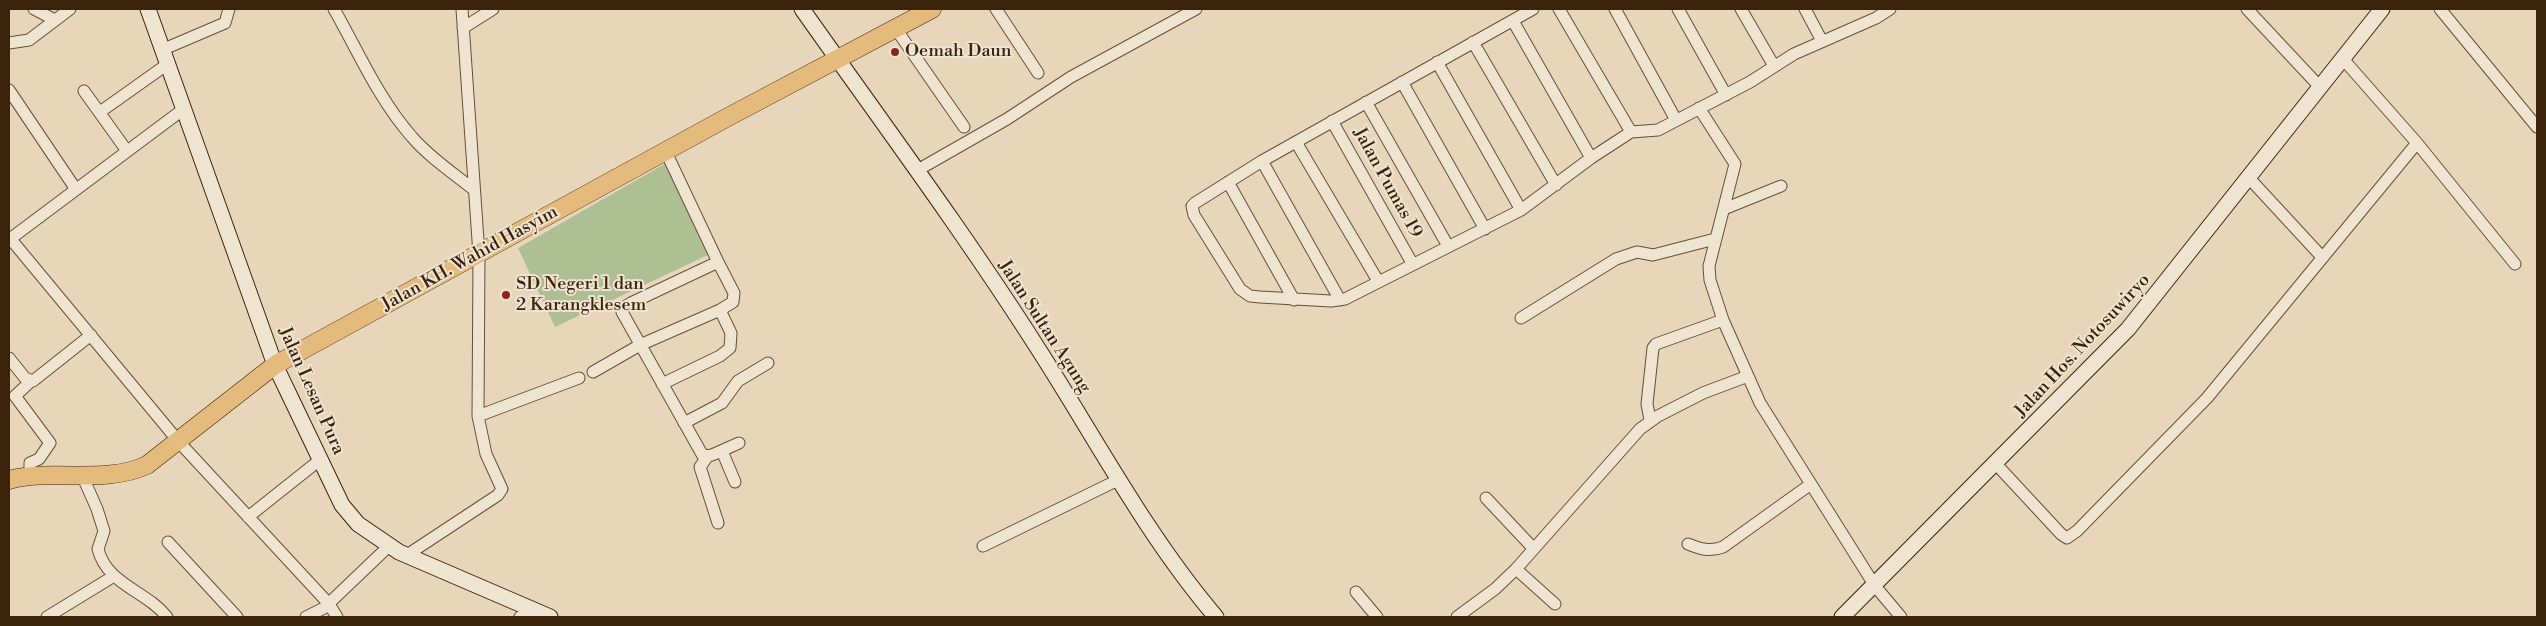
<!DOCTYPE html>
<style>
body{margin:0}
#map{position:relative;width:2546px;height:626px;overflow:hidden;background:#e7d6ba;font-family:"Libre Bodoni",serif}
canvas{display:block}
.frame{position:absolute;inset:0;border:10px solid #3b220a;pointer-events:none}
</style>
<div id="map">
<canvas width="2546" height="626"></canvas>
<div class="frame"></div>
</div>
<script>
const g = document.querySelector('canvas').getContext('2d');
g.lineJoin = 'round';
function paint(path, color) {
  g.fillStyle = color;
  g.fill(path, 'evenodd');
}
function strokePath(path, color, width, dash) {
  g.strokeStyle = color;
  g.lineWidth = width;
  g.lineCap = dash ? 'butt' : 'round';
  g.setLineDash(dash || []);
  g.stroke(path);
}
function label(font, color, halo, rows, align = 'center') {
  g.font = font + ' "Libre Bodoni",serif';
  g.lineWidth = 4;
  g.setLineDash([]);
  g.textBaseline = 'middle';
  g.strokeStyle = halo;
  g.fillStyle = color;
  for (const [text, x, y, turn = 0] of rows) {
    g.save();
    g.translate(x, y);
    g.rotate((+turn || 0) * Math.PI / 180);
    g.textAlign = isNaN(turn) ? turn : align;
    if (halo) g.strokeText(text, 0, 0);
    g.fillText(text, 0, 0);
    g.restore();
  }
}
const green = new Path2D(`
 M 668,162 L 708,255 L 555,327 L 518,248 Z`);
const street = new Path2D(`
 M 34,9 L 53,19
 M 334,9 C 358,51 379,100 412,137 C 429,157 453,173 473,189
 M 996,9 L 1038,73
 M 1533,9 L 1262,161 L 1195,203 L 1192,206 L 1194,215 L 1240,289 L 1250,296 L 1260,297 L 1331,301 L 1345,299 L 1521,210 L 1591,158 L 1631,132 L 1658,130 L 1750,82 L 1794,54 L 1876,18 L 1890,9
 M 1559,9 L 1631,132
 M 1615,9 L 1676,120
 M 1678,9 L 1726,95
 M 1741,9 L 1774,66
 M 1805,9 L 1822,41
 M 2247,9 L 2319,86
 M 2440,9 L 2537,127
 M 1513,21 L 1591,158
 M 463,28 L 493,9
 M 896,29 L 964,127
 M 1473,42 L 1556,185
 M 9,43 L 29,40 L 70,9
 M 164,49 L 225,23 L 229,9
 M 2343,59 L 2417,143 L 2515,264
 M 1437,62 L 1521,210
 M 1402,82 L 1485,229
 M 9,90 L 75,188
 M 84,91 L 127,151
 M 1366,102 L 1448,246
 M 1699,108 L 1735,164 L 1709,266 L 1710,280 L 1723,320 L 1760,403 L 1875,586 L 1901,617
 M 100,112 L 169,63
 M 1332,121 L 1412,263
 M 1296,142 L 1378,281
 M 666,152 L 718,262 L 631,303 L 623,308 L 622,312 L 703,456 L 712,455 L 739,443
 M 1262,161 L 1340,300
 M 916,171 L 1007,119 L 1071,77 L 1196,9
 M 2249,178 L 2322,257
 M 1228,182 L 1294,300
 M 1724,209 L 1781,186
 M 9,237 L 179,442 L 329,604 L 337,617
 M 10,239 L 185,108
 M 1521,318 L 1616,259 L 1637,252 L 1653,255 L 1715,239
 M 9,358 L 25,378 L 33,381 L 91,335
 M 593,372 L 640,345 L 720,310 L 733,302 L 734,293 L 718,262
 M 662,384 L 720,356 L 730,348 L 731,333 L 720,310
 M 478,416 L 579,378
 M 1650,420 L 1647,404 L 1653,348 L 1656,344 L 1723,320
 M 684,423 L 722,403 L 738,381 L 768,363
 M 722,451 L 735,482
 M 707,457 L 700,467 L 718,523
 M 1996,464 L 2061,534 L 2067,538 L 2077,531 L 2207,398 L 2417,143
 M 82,475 L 97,509 L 104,531 L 98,549 C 107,585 147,591 167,617
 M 30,476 L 30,463 L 39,459 L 50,443 L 15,396 L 30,382
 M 1486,498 L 1533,548
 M 248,517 L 321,459
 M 168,542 L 237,617
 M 1688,544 C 1700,549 1710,552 1723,547 L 1811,484
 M 983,546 L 1120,479
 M 407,555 L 498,495 L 502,489 L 486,454 L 478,416 L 479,255 L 462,9
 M 1516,569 L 1555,604
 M 1356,592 L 1377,617
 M 47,617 L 114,576
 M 306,617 L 324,608 L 389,546
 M 520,617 L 531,610
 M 1457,617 L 1495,589 L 1516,569 L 1640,429 L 1658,416 L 1703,393 L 1748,376`);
const secondary = new Path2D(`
 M 148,9 L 275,365 L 342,505 L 358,524 L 399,552 L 550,617
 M 802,9 C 881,121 963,231 1037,347 C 1095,437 1146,535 1216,617
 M 1842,617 L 2128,329 L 2382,9`);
const primary = new Path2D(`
 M 9,480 C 53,468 104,485 147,465 L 275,365 L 728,117 L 932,9`);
const markers = [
 [895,52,5,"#8f2418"],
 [506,295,5,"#8f2418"]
];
const poiNames = [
 ["Oemah Daun",905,52],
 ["SD Negeri 1 dan",516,285],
 ["2 Karangklesem",516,306]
];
const streetNames = [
 ["Jalan Pumas 19",1387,183,61],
 ["Jalan KH. Wahid Hasyim",470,259,-29],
 ["Jalan Sultan Agung",1044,327,57],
 ["Jalan Hos. Notosuwiryo",2083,346,-47],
 ["Jalan Lesan Pura",311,391,66]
];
paint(green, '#afbf94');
strokePath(street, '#664f36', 13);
strokePath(secondary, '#3b220a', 17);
strokePath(primary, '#3b220a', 19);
strokePath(street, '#efe4d2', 11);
strokePath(secondary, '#efe4d2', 15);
strokePath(primary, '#e4bb7d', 18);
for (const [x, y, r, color] of markers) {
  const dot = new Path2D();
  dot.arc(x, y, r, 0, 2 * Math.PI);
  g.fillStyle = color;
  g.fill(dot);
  strokePath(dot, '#efe4d2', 2);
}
label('18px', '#3b220a', '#efe4d2', poiNames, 'left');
label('18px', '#3b220a', '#efe4d2', streetNames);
</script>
